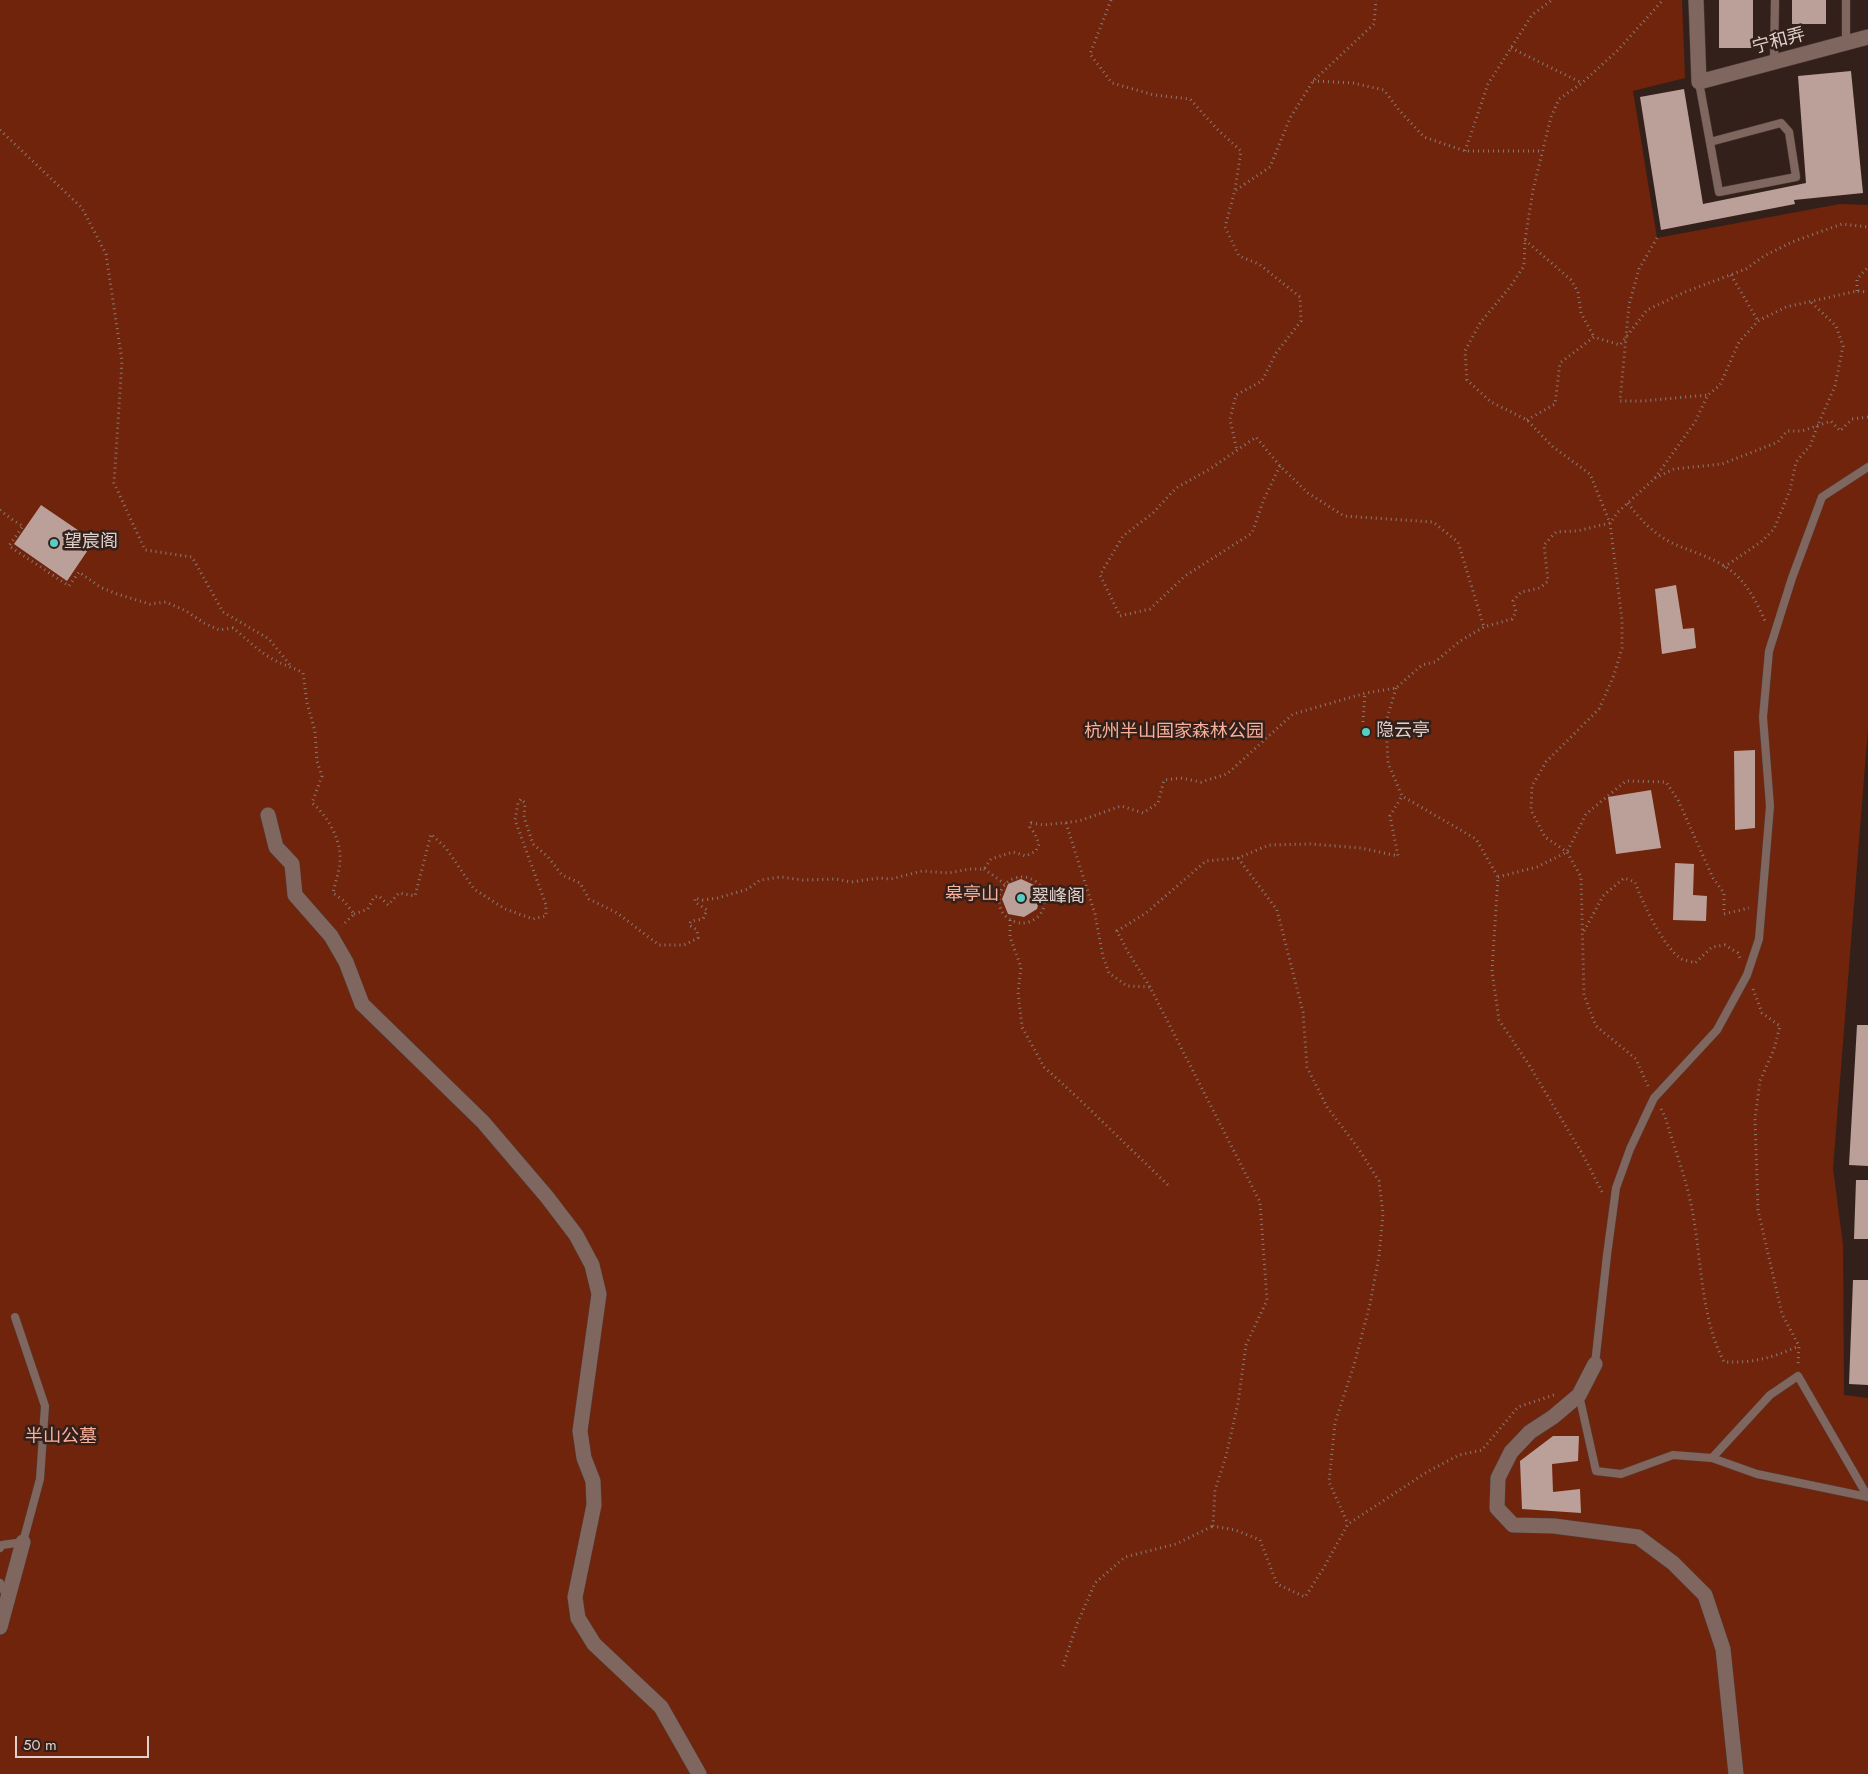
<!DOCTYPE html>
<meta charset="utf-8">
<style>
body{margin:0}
#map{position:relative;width:1868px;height:1774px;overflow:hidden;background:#34201a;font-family:Jost,sans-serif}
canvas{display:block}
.scale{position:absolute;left:15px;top:1736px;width:134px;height:22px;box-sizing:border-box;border:2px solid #dfd1cd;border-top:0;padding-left:6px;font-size:15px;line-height:18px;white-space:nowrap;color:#dfd1cd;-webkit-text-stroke:4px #34201a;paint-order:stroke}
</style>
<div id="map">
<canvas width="1868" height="1774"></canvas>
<div class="scale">50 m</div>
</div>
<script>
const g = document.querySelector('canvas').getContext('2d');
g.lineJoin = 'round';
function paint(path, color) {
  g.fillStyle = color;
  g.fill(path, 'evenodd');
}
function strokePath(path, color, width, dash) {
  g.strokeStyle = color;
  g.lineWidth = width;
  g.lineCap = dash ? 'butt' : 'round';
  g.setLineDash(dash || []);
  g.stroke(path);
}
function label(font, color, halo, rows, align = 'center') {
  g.font = font + ' Jost,"Noto Sans SC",sans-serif';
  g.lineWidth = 5;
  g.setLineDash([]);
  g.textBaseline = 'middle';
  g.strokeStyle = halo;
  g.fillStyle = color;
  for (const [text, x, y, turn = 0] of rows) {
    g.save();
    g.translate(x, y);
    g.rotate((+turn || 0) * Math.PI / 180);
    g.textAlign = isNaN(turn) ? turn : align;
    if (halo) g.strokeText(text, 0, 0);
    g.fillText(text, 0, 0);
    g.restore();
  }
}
const green = new Path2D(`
 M 0,0 L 1682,0 L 1685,78 L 1633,91 L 1657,238 L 1840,204 L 1868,205 L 1868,728 L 1833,1168 L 1843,1245 L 1844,1395 L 1868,1398 L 1868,1774 L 0,1774 Z`);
const building = new Path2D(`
 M 1719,0 L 1753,0 L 1753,48 L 1719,48 Z
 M 1792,0 L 1826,0 L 1826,24 L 1792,24 Z
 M 1851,71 L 1863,193 L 1794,200 L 1795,204 L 1661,230 L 1640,97 L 1684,89 L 1703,204 L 1806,183 L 1798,76 Z
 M 41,505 L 94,541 L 67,581 L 14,544 Z
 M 1676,585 L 1683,629 L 1694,628 L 1696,648 L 1662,654 L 1655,589 Z
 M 1755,750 L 1755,828 L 1735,830 L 1734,751 Z
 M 1651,790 L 1661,848 L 1616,854 L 1608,797 Z
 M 1675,863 L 1694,864 L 1693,895 L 1707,896 L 1706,921 L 1673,920 Z
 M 1021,879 L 1034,885 L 1040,897 L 1037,909 L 1024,917 L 1008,914 L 1002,899 L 1008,884 Z
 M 1857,1025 L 1868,1025 L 1868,1166 L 1849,1165 Z
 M 1856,1180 L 1868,1180 L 1868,1239 L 1854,1239 Z
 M 1853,1280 L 1868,1280 L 1868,1385 L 1849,1384 Z
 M 1553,1436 L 1579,1436 L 1578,1461 L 1552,1464 L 1553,1492 L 1580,1489 L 1581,1513 L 1522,1509 L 1520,1461 Z`);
const path = new Path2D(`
 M 1111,0 L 1090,54 L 1112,83 L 1154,95 L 1190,99 L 1217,129 L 1241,151 L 1235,190 L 1225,227 L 1239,256 L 1259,264 L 1300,297 L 1301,321 L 1276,353 L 1262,381 L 1236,395 L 1230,419 L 1237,451
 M 1511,48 L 1582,83
 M 1313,81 L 1353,83 L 1384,90 L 1399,110 L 1424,137 L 1465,151 L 1542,151
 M 0,130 L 82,208 L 106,254 L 122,361 L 114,483 L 145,550 L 192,557 L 223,612 L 269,639 L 290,665
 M 1465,151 L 1488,84 L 1532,15 L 1552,0
 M 1236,190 L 1270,167 L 1290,118 L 1313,81 L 1374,24 L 1376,0
 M 1657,238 L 1639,269 L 1629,305 L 1620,401 L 1643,401 L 1708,395
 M 1525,240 L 1571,280 L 1578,292 L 1581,313 L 1594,337
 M 1731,275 L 1758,321
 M 1857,291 L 1857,279 L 1868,267
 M 1527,420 L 1555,404 L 1560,363 L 1594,337 L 1620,345 L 1647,310 L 1685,292 L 1746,269 L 1764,256 L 1792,242 L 1842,224 L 1868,227
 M 1280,466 L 1264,499 L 1252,533 L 1185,576 L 1150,609 L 1120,616 L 1100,575 L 1123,536 L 1153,513 L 1176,488 L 1210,469 L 1256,437 L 1280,466 L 1308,493 L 1344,516 L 1433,522 L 1458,542 L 1484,627
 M 1655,478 L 1695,422 L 1708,395 L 1720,385 L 1739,342 L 1758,321 L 1786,307 L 1857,291 L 1868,292
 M 1628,503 C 1640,520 1655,535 1674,544 C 1695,553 1719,559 1736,575 C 1749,587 1758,605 1765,621
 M 0,510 L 14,521 L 23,526 L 9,546 L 69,586 L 79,572 L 100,587 L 117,594 L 150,604 L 166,602 L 186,611 L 204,623 L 219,630 L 233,628 C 247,639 261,654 278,662 C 286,666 295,668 303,673 L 307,703 L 315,731 L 317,761 L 322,776 L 312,803 C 328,816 342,841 340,862 C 339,873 335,883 333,893 L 344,901 L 354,914 L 342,926
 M 1724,567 L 1761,542 L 1774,529 L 1790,490 L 1796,462 L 1810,446 L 1817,427 L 1835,386 L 1843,346 L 1836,326 L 1811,302
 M 1396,688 L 1386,722 L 1388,763 L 1402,796 L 1476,839 L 1498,877 L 1492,971 L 1499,1020 L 1529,1065 L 1583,1155 L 1602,1192
 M 1363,722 L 1365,693
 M 1066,823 L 1095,914 L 1103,957 L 1109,973 L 1127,986 L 1150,987 L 1260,1202 L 1267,1300 L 1246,1345 L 1238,1403 L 1226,1456 L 1215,1490 L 1213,1526 L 1235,1530 L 1260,1540 L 1277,1584 L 1305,1597 L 1323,1569 L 1348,1524 L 1427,1472 L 1459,1455 L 1482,1450 L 1518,1407 L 1554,1395
 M 1238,858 L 1277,910 L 1303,1012 L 1307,1067 L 1327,1107 L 1358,1148 L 1379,1181 L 1383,1214 L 1379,1256 L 1370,1304 L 1354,1365 L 1335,1423 L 1329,1482 L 1348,1524
 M 984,869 L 1005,884
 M999 900a23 23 0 1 1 46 0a23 23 0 1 1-46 0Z
 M 1498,877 L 1537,867 L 1567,852 L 1586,814 L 1626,781 L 1666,782 L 1678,800 L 1713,878 L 1724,893 L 1724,914 L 1749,908
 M 354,914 L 368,909 L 374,897 L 379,896 L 388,905 L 399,893 L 415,896 L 431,834 L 446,848 L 474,889 L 505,909 L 533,919 L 546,916 L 546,905 L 515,820 L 518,803 L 521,799 L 525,803 L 524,817 L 533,844 L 548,857 L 562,875 L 580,883 L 589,899 L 617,913 L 659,945 L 684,945 L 698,938 L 697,930 L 689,925 L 691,921 L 703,919 L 707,910 L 695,902 L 695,898 L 703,900 L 718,898 L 748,889 L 760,880 L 781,877 L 803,880 L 836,879 L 851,882 L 879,878 L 891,879 L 922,871 L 949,873 L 970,869 L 984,869 L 991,859 L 1013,852 L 1026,856 L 1036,851 L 1039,844 L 1035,834 L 1030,827 L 1031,823 L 1043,825 L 1079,821 L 1121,806 L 1143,813 L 1158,803 L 1164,780 L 1181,778 L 1201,782 L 1227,774 L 1293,714 L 1366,693 L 1396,688 L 1422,665 L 1435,662 L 1460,641 L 1484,627 L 1512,619 L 1516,612 L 1513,601 L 1521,592 L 1540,588 L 1548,581 L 1544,545 L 1556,532 L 1577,531 L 1610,523 L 1618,512 L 1655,478 L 1674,469 L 1722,464 L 1778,442 L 1787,431 L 1802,431 L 1831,421 L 1840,431 L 1852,419 L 1868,417
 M 1010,920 L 1010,937 L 1021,967 L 1018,992 L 1022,1027 L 1044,1067 L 1078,1098 L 1168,1185
 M 1584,931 L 1603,896 L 1624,878 L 1635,882 C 1642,902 1663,946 1680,958 C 1684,961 1691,961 1695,963 L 1712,947 L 1725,945 L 1738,953 L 1740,958
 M 1150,987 L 1128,952 L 1117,931 L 1146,913 L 1206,861 L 1238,858 L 1269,845 L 1310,844 L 1361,848 L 1398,856 L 1390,816 L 1402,796
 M 1753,989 L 1762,1013 L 1780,1026 L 1774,1049 L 1760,1081 L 1755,1119 L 1758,1210 L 1782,1314 L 1799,1346 L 1798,1366
 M 1648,1086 L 1636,1059 L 1596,1026 L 1584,995 L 1581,877 L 1567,852 L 1545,837 L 1531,810 L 1532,786 L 1546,762 L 1599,709 L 1614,675 L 1622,648 L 1622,620 L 1610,523 L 1590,474 L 1553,447 L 1527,420 L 1491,402 L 1467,380 L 1465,351 L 1480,323 L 1510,287 L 1524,266 L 1525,240 L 1533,190 L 1551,117 L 1559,99 L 1582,83 L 1617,51 L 1663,0
 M 1661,1109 L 1665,1117 C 1674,1147 1686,1178 1692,1209 C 1702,1260 1700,1315 1724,1362 C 1755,1363 1771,1358 1799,1346
 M 1063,1666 L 1077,1624 L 1095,1583 L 1125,1557 L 1176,1544 L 1213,1526`);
const service = new Path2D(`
 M 1846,43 L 1846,0
 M 1774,63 L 1775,0
 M 1699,82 L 1719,192 L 1796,177 L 1789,132 L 1781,123 L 1710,142
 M 1595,1364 L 1607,1255 L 1616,1188 L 1630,1149 L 1654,1098 L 1717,1030 L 1747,975 L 1759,939 L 1770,806 L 1763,717 L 1769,651 L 1792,578 L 1822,497 L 1868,467
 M 1579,1395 L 1596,1471 L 1621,1474 L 1673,1455 L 1712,1458 L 1757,1474 L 1868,1497
 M 1712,1458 L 1770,1395 L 1798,1376 L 1868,1497
 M 0,1548 L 2,1545 L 23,1542 L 40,1479 L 45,1406 L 15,1317
 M 0,1583 L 7,1597`);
const minor = new Path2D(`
 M 1696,0 L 1699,82 L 1868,37
 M 268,815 L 276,847 L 292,864 L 295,895 L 331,936 L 346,962 L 362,1004 L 483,1122 L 547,1197 L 576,1235 L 592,1265 L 599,1294 L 580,1431 L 584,1458 L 593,1481 L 594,1505 L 575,1597 L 578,1618 L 594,1644 L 661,1707 L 699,1774
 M 1595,1364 L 1579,1395 L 1553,1417 L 1530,1432 L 1511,1452 L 1498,1478 L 1497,1508 L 1513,1525 L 1554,1526 L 1638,1537 L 1673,1563 L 1705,1595 L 1723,1649 L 1736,1774
 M 0,1627 L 23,1542`);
const markers = [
 [54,543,5,"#56cec3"],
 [1366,732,5,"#56cec3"],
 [1021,898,5,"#56cec3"]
];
const streetNames = [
 ["宁和弄",1779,42,-15]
];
const poiNames = [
 ["望宸阁",64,543],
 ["隐云亭",1376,732],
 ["翠峰阁",1031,898]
];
const parkNames = [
 ["杭州半山国家森林公园",1174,733],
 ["皋亭山",972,896],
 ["半山公墓",61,1438]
];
paint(green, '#70240c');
paint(building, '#baa098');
strokePath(service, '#4e3d39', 9);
strokePath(minor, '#4e3d39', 16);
strokePath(path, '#8b7a75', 3, [1, 4]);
strokePath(service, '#7f665f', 8);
strokePath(minor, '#7f665f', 15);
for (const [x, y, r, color] of markers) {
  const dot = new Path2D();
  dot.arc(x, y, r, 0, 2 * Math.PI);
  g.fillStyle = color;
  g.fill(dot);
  strokePath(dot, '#34201a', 2);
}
label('18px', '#dfd1cd', '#34201a', streetNames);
label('18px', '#dfd1cd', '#34201a', poiNames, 'left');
label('18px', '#f9b09a', '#34201a', parkNames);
</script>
